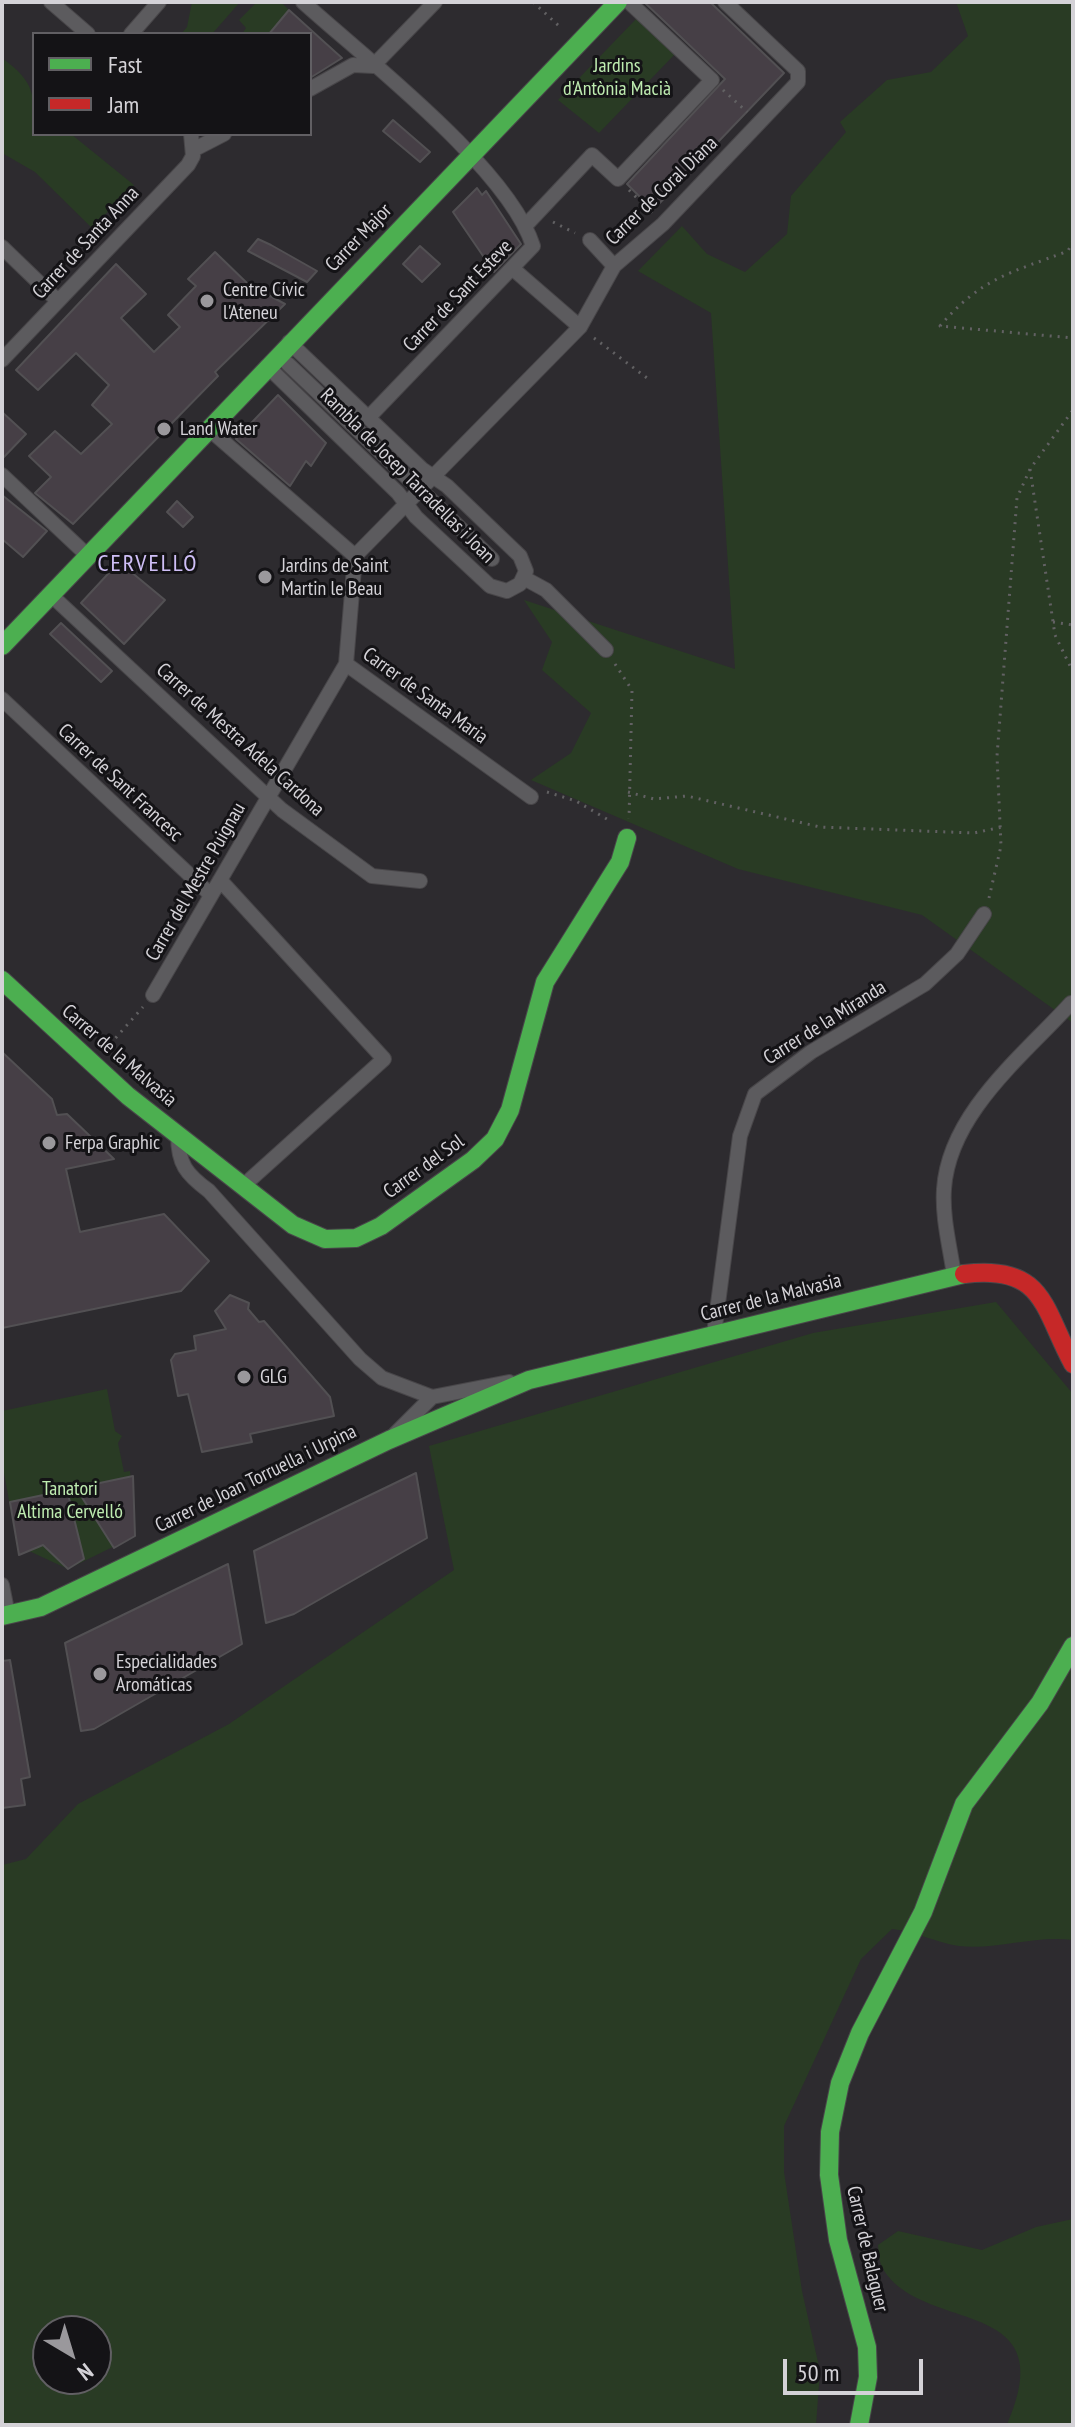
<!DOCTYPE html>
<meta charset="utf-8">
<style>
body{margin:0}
#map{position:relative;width:1075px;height:2427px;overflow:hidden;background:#2d2b2f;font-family:"PT Sans Narrow",sans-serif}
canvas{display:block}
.frame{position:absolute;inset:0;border:4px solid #d4d2d7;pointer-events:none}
.legend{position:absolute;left:32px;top:32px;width:280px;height:104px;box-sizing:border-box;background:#141316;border:2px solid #615f63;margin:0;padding:10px 14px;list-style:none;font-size:24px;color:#d4d2d7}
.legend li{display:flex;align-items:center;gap:16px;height:40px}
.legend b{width:40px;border:2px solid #615f63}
.north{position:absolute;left:32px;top:2315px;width:80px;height:80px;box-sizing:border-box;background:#141316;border:2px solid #615f63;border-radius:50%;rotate:142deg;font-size:22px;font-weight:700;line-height:32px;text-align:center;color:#d4d2d7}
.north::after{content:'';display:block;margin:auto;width:28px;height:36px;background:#9a989c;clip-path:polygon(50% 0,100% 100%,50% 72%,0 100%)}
.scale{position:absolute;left:783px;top:2359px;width:140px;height:36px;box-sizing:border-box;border:4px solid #d4d2d7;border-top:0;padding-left:10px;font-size:24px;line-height:28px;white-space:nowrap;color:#d4d2d7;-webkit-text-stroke:6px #141316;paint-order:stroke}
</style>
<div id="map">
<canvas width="1075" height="2427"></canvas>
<div class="frame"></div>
<ul class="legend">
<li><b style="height:10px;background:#4caf50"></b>Fast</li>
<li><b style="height:10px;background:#c62828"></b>Jam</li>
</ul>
<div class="north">N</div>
<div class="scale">50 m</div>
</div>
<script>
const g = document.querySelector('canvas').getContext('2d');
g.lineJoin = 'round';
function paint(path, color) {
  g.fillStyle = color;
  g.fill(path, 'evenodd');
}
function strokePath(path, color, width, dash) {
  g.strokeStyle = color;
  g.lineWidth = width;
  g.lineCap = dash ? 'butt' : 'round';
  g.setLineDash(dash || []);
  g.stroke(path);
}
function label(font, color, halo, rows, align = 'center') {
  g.font = font + ' "PT Sans Narrow",sans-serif';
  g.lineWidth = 6;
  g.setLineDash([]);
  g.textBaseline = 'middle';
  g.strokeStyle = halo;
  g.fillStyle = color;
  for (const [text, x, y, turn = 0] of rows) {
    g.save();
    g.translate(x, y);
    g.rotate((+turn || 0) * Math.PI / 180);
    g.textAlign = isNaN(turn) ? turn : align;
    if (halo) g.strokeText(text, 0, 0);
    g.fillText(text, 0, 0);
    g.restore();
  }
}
const green = new Path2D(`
 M 192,2 L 240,2 L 212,34 L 181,34 L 187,27 Z
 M 257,2 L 281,2 L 289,10 L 269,34 L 242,34 L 246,28 L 239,20 Z
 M 956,2 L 1073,2 L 1073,1023 L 922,915 L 738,869 L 531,780 L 571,753 L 591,713 L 542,670 L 552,642 L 524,600 L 735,669 L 711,313 L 638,271 L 682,226 L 707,254 L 745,272 L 787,234 L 791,196 L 846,132 L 840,122 L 887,80 L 931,72 L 968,36 Z
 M 637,18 L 675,54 L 599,133 L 558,100 Z
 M 2,58 C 36,83 34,94 34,134 L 71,134 L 134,185 L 92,228 L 35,172 L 2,153 Z
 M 996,1302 L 1073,1394 L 1073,1940 C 1034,1935 999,1950 959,1946 C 936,1943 916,1931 892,1929 L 861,1959 L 784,2126 L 784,2172 L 802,2291 L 820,2371 L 816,2425 L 2,2425 L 2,1865 L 26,1859 L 78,1804 L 229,1724 L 454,1570 L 429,1446 L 813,1333 ZM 48,2331 L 96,2331 L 96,2379 L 48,2379 Z
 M 107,1389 L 115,1431 L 122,1436 L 118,1443 L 124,1472 L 130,1471 L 135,1536 L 68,1569 L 29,1551 L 19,1555 L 2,1462 L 2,1411 Z
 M 1073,2219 L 1073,2425 L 1007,2425 C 1065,2294 923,2335 883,2269 C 879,2263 879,2253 878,2245 L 898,2231 L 982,2250 L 1036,2227 Z`);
const building = new Path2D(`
 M 644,2 L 710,2 L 784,73 L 653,210 L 627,184 L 725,79 Z
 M 289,10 L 322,40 L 342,58 L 310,78 L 310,34 L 269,34 Z
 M 393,120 L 430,152 L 420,162 L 383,131 Z
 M 477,188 L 482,195 L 486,191 L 521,244 L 494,272 L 453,212 Z
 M 258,239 L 271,245 L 317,271 L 307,282 L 248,251 Z
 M 420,246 L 440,264 L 422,282 L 403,264 Z
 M 215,252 L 248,284 L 285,304 L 215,372 L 218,376 L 73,524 L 35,493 L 51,477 L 29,456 L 55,431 L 81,454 L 112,424 L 92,405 L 109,385 L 76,353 L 38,390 L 16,370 L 116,264 L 146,294 L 121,318 L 154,352 L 180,327 L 168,315 L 196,286 L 188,279 Z
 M 278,395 L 326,443 L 311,466 L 306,461 L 290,486 L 236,439 Z
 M 2,412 L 26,434 L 2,459 Z
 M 2,495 L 47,531 L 23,557 L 2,539 Z
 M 177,501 L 193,517 L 183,527 L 167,512 Z
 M 119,562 L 165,600 L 124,644 L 81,603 Z
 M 61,623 L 112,671 L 101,682 L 50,634 Z
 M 2,1052 L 52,1099 L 57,1115 L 67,1114 L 114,1159 L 66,1169 L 80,1232 L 164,1214 L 209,1261 L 181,1291 L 2,1328 Z
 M 230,1295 L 249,1303 L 248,1309 L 259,1322 L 264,1321 L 330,1397 L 334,1416 L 250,1434 L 252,1442 L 202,1452 L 188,1394 L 178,1396 L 171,1360 L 175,1354 L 196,1350 L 194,1336 L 226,1329 L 215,1311 Z
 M 416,1473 L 427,1538 L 294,1614 L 266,1623 L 254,1551 Z
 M 133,1476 L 135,1536 L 114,1548 L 76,1488 Z
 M 67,1490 L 84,1559 L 68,1569 L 43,1545 L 19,1555 L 10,1502 Z
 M 228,1564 L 242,1644 L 94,1729 L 81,1731 L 65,1643 Z
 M 10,1660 L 30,1777 L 21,1779 L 25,1805 L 2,1808 L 2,1661 Z`);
const path = new Path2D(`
 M 533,2 L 559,26
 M 723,90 L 747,112
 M 629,190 L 652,213
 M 553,222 L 575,233
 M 1073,241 L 1068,251 C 1010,273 981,278 940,326 L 1073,338
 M 594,338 L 651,381
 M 1030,469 L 1055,635 L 1073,672
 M 1053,622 L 1073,625
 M 615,664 L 632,690 L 629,819
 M 547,792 L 576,801 L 612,822
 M 628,792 L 654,799 L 687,796 L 820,827 L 974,833 L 1002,827
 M 989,898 L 1001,846 L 997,756 L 1017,498 L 1030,469 L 1073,410
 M 105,1050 L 143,1007`);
const street = new Path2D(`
 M 51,2 L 88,34
 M 303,2 C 366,59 509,169 533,246 L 368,418
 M 131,34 L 159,2
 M 310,89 L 353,65 L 373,66 L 435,2
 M 193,150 L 224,134
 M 526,225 L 592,155 L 618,179 L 712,80 L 629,2
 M 590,240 L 614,266
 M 2,247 L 58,301
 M 512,268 L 580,327
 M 2,360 L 188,165 L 193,156 L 191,134
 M 288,364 L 413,483
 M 267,366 L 398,493 L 416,517 L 490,586 L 507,591 L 520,584 L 526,571 L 520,556 L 447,486 L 422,469 L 289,342
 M 209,429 L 355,556
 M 2,475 L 88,556
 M 428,497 L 492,559
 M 355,556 L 580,327 L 614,266 L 663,224 L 798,82 L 798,71 L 725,2
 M 524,578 L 546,590 L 606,650
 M 51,595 L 282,810 L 372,876 L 420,881
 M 346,664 L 531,797
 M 2,699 L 211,895
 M 220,880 L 384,1059 L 243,1186
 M 153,995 L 346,664 L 355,556
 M 178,1135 C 178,1164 186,1174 209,1191 L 360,1359 L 382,1378 L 432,1397
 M 954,1275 C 950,1247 942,1217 944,1189 C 949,1113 1024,1055 1071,1003
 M 714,1334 L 740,1136 L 755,1094 L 811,1052 L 925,984 L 957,954 L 984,914
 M 395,1434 L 432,1397 L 509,1382
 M 2,1585 L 8,1615`);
const fast = new Path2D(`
 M 2,646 L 618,2
 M 2,980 L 128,1096 L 293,1225 L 325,1239 L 356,1238 L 381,1226 L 473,1160 L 495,1139 L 510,1110 L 545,982 L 620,862 L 627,838
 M 2,1616 L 41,1607 L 389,1440 L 529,1380 L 964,1274
 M 859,2425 L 868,2377 L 867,2347 L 838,2240 L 829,2175 L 830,2132 L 840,2083 L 860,2033 L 923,1912 L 964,1804 L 1040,1703 L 1073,1646`);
const jam = new Path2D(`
 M 964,1274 C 1045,1264 1043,1309 1073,1364`);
const markers = [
 [207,301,8,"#9a989c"],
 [164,429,8,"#9a989c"],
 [265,577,8,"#9a989c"],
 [49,1143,8,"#9a989c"],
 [244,1377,8,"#9a989c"],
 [100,1674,8,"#9a989c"]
];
const parkNames = [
 ["Jardins",617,66],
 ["d'Antònia Macià",617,89],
 ["Tanatori",70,1489],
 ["Altima Cervelló",70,1512]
];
const streetNames = [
 ["Carrer de Coral Diana",662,191,-44],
 ["Carrer Major",359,238,-46],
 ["Carrer de Santa Anna",86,243,-47],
 ["Carrer de Sant Esteve",458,296,-46],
 ["Rambla de Josep Tarradellas i Joan",407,476,45],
 ["Carrer de Santa Maria",425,696,36],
 ["Carrer de Mestra Adela Cardona",240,740,42],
 ["Carrer de Sant Francesc",120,783,43],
 ["Carrer del Mestre Puignau",196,882,-60],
 ["Carrer de la Miranda",825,1023,-32],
 ["Carrer de la Malvasia",119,1056,41],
 ["Carrer del Sol",424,1167,-36],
 ["Carrer de la Malvasia",771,1298,-14],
 ["Carrer de Joan Torruella i Urpina",256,1479,-26],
 ["Carrer de Balaguer",867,2249,77]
];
const poiNames = [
 ["Centre Cívic",223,290],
 ["l'Ateneu",223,313],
 ["Land Water",180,429],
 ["Jardins de Saint",281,566],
 ["Martin le Beau",281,589],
 ["Ferpa Graphic",65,1143],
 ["GLG",260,1377],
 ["Especialidades",116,1662],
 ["Aromáticas",116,1685]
];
const quarterNames = [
 ["CERVELLÓ",148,564]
];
paint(green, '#293b24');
paint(building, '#463f46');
strokePath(building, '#525053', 2);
strokePath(street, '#484649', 16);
strokePath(fast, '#484649', 20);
strokePath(jam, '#484649', 20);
strokePath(path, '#626163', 3, [2, 6]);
strokePath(street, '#5c5b5e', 14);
strokePath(fast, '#4caf50', 18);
strokePath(jam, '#c62828', 18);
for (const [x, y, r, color] of markers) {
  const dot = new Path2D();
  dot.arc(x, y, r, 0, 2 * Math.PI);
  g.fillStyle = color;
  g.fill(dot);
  strokePath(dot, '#141316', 3);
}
label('20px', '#beebb0', '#141316', parkNames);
label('20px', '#d4d2d7', '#141316', streetNames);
label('20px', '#d4d2d7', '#141316', poiNames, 'left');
g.letterSpacing = '2px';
label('24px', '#cfbff7', '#141316', quarterNames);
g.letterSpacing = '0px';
</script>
